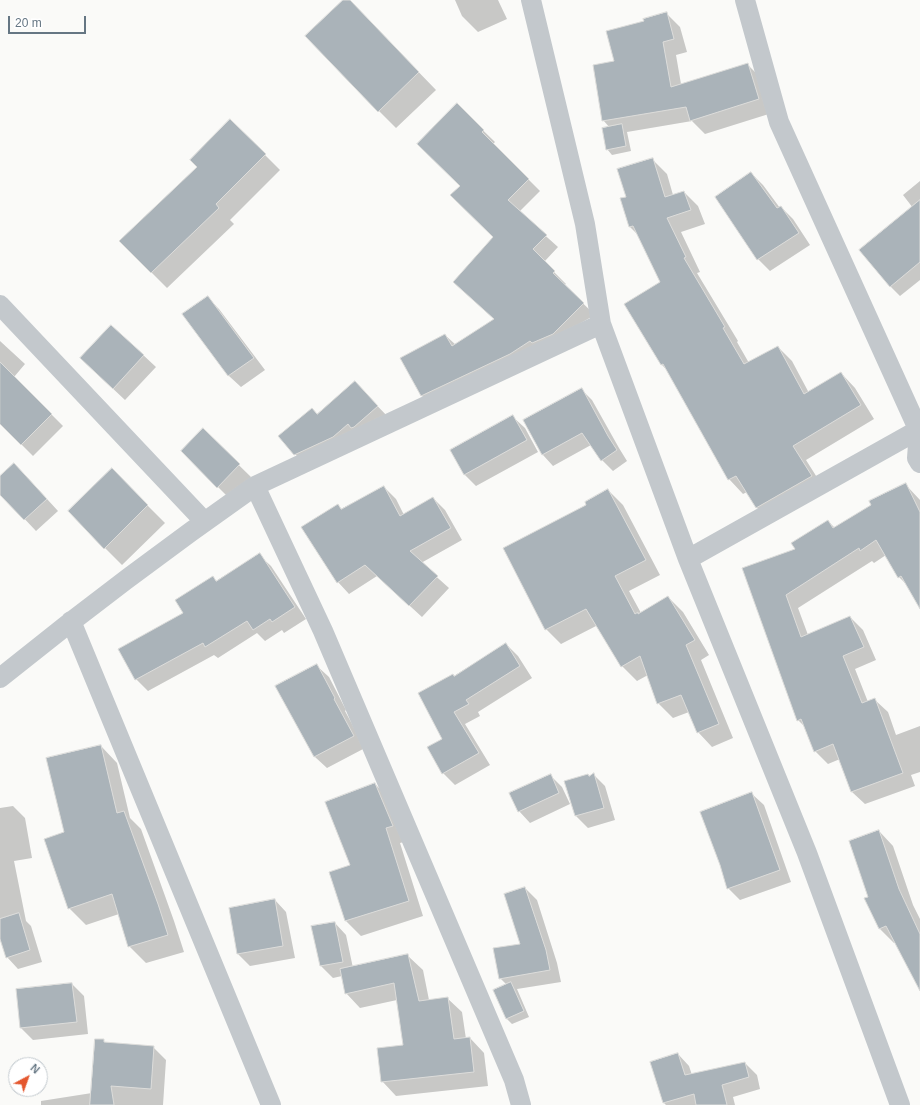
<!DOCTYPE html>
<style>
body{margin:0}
#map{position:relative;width:920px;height:1105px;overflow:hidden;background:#fafaf8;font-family:Helvetica,sans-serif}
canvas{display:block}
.north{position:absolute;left:8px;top:1057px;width:40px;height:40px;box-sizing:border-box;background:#fff;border:1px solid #c1c8cd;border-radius:50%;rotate:41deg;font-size:11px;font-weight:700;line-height:16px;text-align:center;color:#657683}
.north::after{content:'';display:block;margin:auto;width:14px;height:18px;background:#e4572e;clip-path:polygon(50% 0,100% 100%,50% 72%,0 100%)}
.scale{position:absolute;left:8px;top:16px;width:78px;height:18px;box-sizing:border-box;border:2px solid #657683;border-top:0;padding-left:5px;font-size:12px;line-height:14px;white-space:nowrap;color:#657683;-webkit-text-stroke:3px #fff;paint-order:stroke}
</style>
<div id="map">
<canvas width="920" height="1105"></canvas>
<div class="north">N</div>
<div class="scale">20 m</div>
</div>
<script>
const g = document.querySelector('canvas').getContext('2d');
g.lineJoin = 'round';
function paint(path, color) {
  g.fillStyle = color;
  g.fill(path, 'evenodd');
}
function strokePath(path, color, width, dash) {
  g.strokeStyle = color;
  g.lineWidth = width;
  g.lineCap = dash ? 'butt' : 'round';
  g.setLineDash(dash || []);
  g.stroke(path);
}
const shadow = new Path2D(`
 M 344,0 L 349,0 L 436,90 L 396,128 L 379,111 Z
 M 455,0 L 498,0 L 507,19 L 478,32 L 462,16 Z
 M 666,13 L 680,27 L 687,52 L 676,55 L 681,84 L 747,64 L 761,78 L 772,113 L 705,134 L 692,121 L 627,132 L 631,151 L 612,155 L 607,149 L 610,128 L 603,120 L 616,62 L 645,22 Z
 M 457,105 L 495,142 L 493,144 L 540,191 L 519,212 L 558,247 L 544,262 L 566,284 L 564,285 L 595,315 L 433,407 L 421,395 L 445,335 L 456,345 L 494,319 L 454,282 L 494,237 L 461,186 Z
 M 230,120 L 280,170 L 230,220 L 234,224 L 167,288 L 151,272 L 198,167 Z
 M 652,159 L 667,174 L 673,195 L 684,192 L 698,206 L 705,224 L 681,232 L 700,272 L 697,273 L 738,341 L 737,342 L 749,363 L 778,347 L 792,361 L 809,393 L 841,373 L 855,388 L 874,419 L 806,460 L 825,490 L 771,521 L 756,507 L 747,492 L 743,494 L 729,479 L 668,371 L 662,365 L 625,304 L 662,282 L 638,235 L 630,227 L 622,199 L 627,197 Z
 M 751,173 L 763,185 L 780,208 L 781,207 L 793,219 L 810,245 L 770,271 L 758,259 Z
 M 920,181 L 920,280 L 900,296 L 891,287 L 861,251 L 913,208 L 903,195 Z
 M 207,297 L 219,309 L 265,370 L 241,387 L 229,376 L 184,314 Z
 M 112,326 L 156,367 L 125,400 L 93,370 Z
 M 0,341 L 25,364 L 14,377 L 63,426 L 33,456 L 0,423 Z
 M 581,389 L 592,400 L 619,448 L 627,461 L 613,471 L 602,460 L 591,445 L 553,466 L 543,455 L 524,421 Z
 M 366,394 L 389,418 L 307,466 L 295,454 L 318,415 Z
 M 513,417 L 525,428 L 538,452 L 476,486 L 464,474 Z
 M 203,430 L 251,477 L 230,499 L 182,451 Z
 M 112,470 L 165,523 L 122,565 L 105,548 Z
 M 26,476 L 58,511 L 36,531 L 0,493 L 0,478 Z
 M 906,485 L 920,500 L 920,607 L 909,587 L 899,577 L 886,555 L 874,563 L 872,561 L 798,608 L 808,635 L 850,617 L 863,630 L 876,660 L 855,669 L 868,702 L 875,700 L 888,712 L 896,735 L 920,726 L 920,772 L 911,775 L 915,786 L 865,804 L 852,792 L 840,759 L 828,764 L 815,751 L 806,728 L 798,720 L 743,569 L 797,550 L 828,521 L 835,528 Z
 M 384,487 L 396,499 L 404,515 L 433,498 L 445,510 L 462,540 L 421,563 L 449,588 L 422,617 L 377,576 L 349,594 L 338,582 L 338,505 L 342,510 Z
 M 608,490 L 623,505 L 660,575 L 629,591 L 641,613 L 668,597 L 683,612 L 709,655 L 701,660 L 733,738 L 712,747 L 698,732 L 689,712 L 673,718 L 658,703 L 648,675 L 637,681 L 622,666 L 598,625 L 561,644 L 546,629 L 588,506 Z
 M 259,555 L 271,566 L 306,619 L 284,633 L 282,630 L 265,641 L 257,633 L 218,658 L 214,655 L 148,691 L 136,679 L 212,577 L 217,582 Z
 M 506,644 L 518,656 L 532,678 L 478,712 L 480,716 L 465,724 L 490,765 L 455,785 L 443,773 L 454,677 Z
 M 317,666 L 329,677 L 346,710 L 345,711 L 365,748 L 327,768 L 315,757 L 276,687 Z
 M 101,746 L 117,763 L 130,818 L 141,829 L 174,921 L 184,952 L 146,963 L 129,946 L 119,914 L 86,925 L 69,908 Z
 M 550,775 L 562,787 L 570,804 L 530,823 L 519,811 Z
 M 594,775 L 605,786 L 615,820 L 588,828 L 576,816 L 590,777 Z
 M 375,784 L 390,799 L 408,841 L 400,843 L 423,916 L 361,936 L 346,921 L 351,866 Z
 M 752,794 L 764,805 L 791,882 L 740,900 L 728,888 Z
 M 13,806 L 25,818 L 32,858 L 14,861 L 26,921 L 31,926 L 42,962 L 18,969 L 7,957 L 0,935 L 0,808 Z
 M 879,831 L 893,846 L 913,905 L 920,919 L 920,989 L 896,943 L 894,943 L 880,929 L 865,899 L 869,897 Z
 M 525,888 L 537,900 L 557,963 L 561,982 L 517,989 L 529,1017 L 512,1024 L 506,1018 L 507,985 L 500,978 L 521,944 Z
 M 275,900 L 286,912 L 295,958 L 250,966 L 238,954 L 230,908 Z
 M 335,923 L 346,935 L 353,968 L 408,956 L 423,970 L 429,1000 L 447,998 L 462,1012 L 466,1039 L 470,1038 L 484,1053 L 488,1086 L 396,1096 L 382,1081 L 405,1046 L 397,1000 L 360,1008 L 346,993 L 342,976 L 333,978 L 321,966 L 313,927 Z
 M 72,984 L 84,996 L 88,1034 L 33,1040 L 21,1028 Z
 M 153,1047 L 166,1060 L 163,1105 L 41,1105 L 41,1101 L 92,1093 Z
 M 678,1054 L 689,1066 L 692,1075 L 745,1063 L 757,1075 L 760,1089 L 733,1097 L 735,1105 L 666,1105 L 664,1103 L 651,1063 Z`);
const building = new Path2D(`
 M 343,0 L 350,0 L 419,72 L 378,112 L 305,36 Z
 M 667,12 L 674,39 L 663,42 L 671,87 L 748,63 L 759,99 L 690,121 L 686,107 L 602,121 L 593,65 L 614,61 L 606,31 L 644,21 L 643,19 Z
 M 457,103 L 484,130 L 482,132 L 529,179 L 508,200 L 547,235 L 533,249 L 555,271 L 553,273 L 584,303 L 553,334 L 532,343 L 530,341 L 510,354 L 421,396 L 400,358 L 445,334 L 452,346 L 494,319 L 453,282 L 493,237 L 450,195 L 460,186 L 417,144 Z
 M 230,119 L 266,154 L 216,204 L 219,208 L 151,273 L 119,241 L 197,167 L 190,160 Z
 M 622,124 L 626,146 L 606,150 L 602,128 Z
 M 653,158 L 665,197 L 684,191 L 691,210 L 667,218 L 686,257 L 684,258 L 725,327 L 723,328 L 744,364 L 778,346 L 804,394 L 841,372 L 861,405 L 793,446 L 812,476 L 756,508 L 736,476 L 728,480 L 663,364 L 661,365 L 624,304 L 660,282 L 633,226 L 629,227 L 620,198 L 626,197 L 617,169 Z
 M 751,172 L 777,208 L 781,206 L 799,233 L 757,260 L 715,197 Z
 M 920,200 L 920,262 L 890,287 L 859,250 Z
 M 208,296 L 254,358 L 228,376 L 182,314 Z
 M 111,325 L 144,355 L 113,389 L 80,358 Z
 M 0,362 L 52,414 L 21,445 L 0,424 Z
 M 355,381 L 378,406 L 354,427 L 351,428 L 348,424 L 333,437 L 294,455 L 278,436 L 312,408 L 317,414 Z
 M 582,388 L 608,436 L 617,450 L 601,461 L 582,433 L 542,455 L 523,420 Z
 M 513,415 L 527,440 L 464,475 L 450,450 Z
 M 203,428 L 240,464 L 217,488 L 181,451 Z
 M 14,463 L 47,499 L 24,520 L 0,495 L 0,476 Z
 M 112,468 L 148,505 L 104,549 L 68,511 Z
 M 906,483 L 920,512 L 920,609 L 901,576 L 898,578 L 876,540 L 860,551 L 859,548 L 786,595 L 801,637 L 850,616 L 864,647 L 843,656 L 862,703 L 875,698 L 903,773 L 851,792 L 833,744 L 814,752 L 801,719 L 797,721 L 742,568 L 795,549 L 791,543 L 828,520 L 833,528 L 871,505 L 869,501 Z
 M 384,486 L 400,516 L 433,497 L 451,528 L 410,551 L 438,576 L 409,606 L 365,565 L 337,583 L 301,527 L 338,504 L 341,509 Z
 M 608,489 L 646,560 L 615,576 L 635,614 L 638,612 L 638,614 L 668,596 L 695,640 L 686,645 L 719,724 L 697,733 L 681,695 L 657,704 L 640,656 L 621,667 L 586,609 L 545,630 L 503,548 L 586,505 L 585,502 Z
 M 260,553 L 295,607 L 272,622 L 270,619 L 253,630 L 247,621 L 205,647 L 203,643 L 135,680 L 118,649 L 183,613 L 175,600 L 213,576 L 216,581 Z
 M 506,643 L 520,666 L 466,700 L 469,704 L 454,712 L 479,753 L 442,774 L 427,747 L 442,739 L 418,693 L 453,674 L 454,676 Z
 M 317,664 L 335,698 L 334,699 L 354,736 L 314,757 L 275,686 Z
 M 101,745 L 117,813 L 124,811 L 158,904 L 168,935 L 128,947 L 112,894 L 68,909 L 44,839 L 64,832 L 46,758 Z
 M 594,773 L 604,808 L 575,816 L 564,781 L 588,774 L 589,776 Z
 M 551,774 L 559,793 L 518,812 L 509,793 Z
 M 375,783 L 393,826 L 386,828 L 409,901 L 345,921 L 329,872 L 350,865 L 325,802 Z
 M 752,792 L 780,870 L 727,889 L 720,865 L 700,812 Z
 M 879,830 L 899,889 L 920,934 L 920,991 L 886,926 L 879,929 L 864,898 L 868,897 L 849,841 Z
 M 525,887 L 546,950 L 550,970 L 499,979 L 493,948 L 520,944 L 504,894 Z
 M 275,899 L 283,946 L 237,954 L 229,908 Z
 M 19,913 L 30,950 L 6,958 L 0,939 L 0,919 Z
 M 335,922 L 343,962 L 320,966 L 311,926 Z
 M 408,954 L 419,1001 L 448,997 L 454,1039 L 470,1037 L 474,1072 L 381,1082 L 377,1048 L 403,1045 L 394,983 L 345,994 L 340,969 Z
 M 511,982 L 524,1011 L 506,1019 L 493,990 Z
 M 72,983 L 77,1022 L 20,1028 L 16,989 Z
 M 95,1039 L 104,1039 L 104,1042 L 154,1046 L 151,1089 L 111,1086 L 114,1105 L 90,1105 Z
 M 678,1053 L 685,1075 L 745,1062 L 749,1077 L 722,1085 L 727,1105 L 696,1105 L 694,1094 L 663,1103 L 650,1062 Z`);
const street = new Path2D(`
 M 531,0 L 585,224 L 601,324 L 688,559 L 807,853 L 900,1105
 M 745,0 L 779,122 L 919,431 L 917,458 L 920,463
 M 0,305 L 204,521
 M 255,486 L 323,631 L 514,1080 L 521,1105
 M 688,559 L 920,429
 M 71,621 L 271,1105
 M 0,678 C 83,611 168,547 255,486 L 601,324`);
paint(shadow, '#0003');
paint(building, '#aab3b9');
strokePath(building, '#dcdcda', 1);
strokePath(street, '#c3c8cc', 20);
</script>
